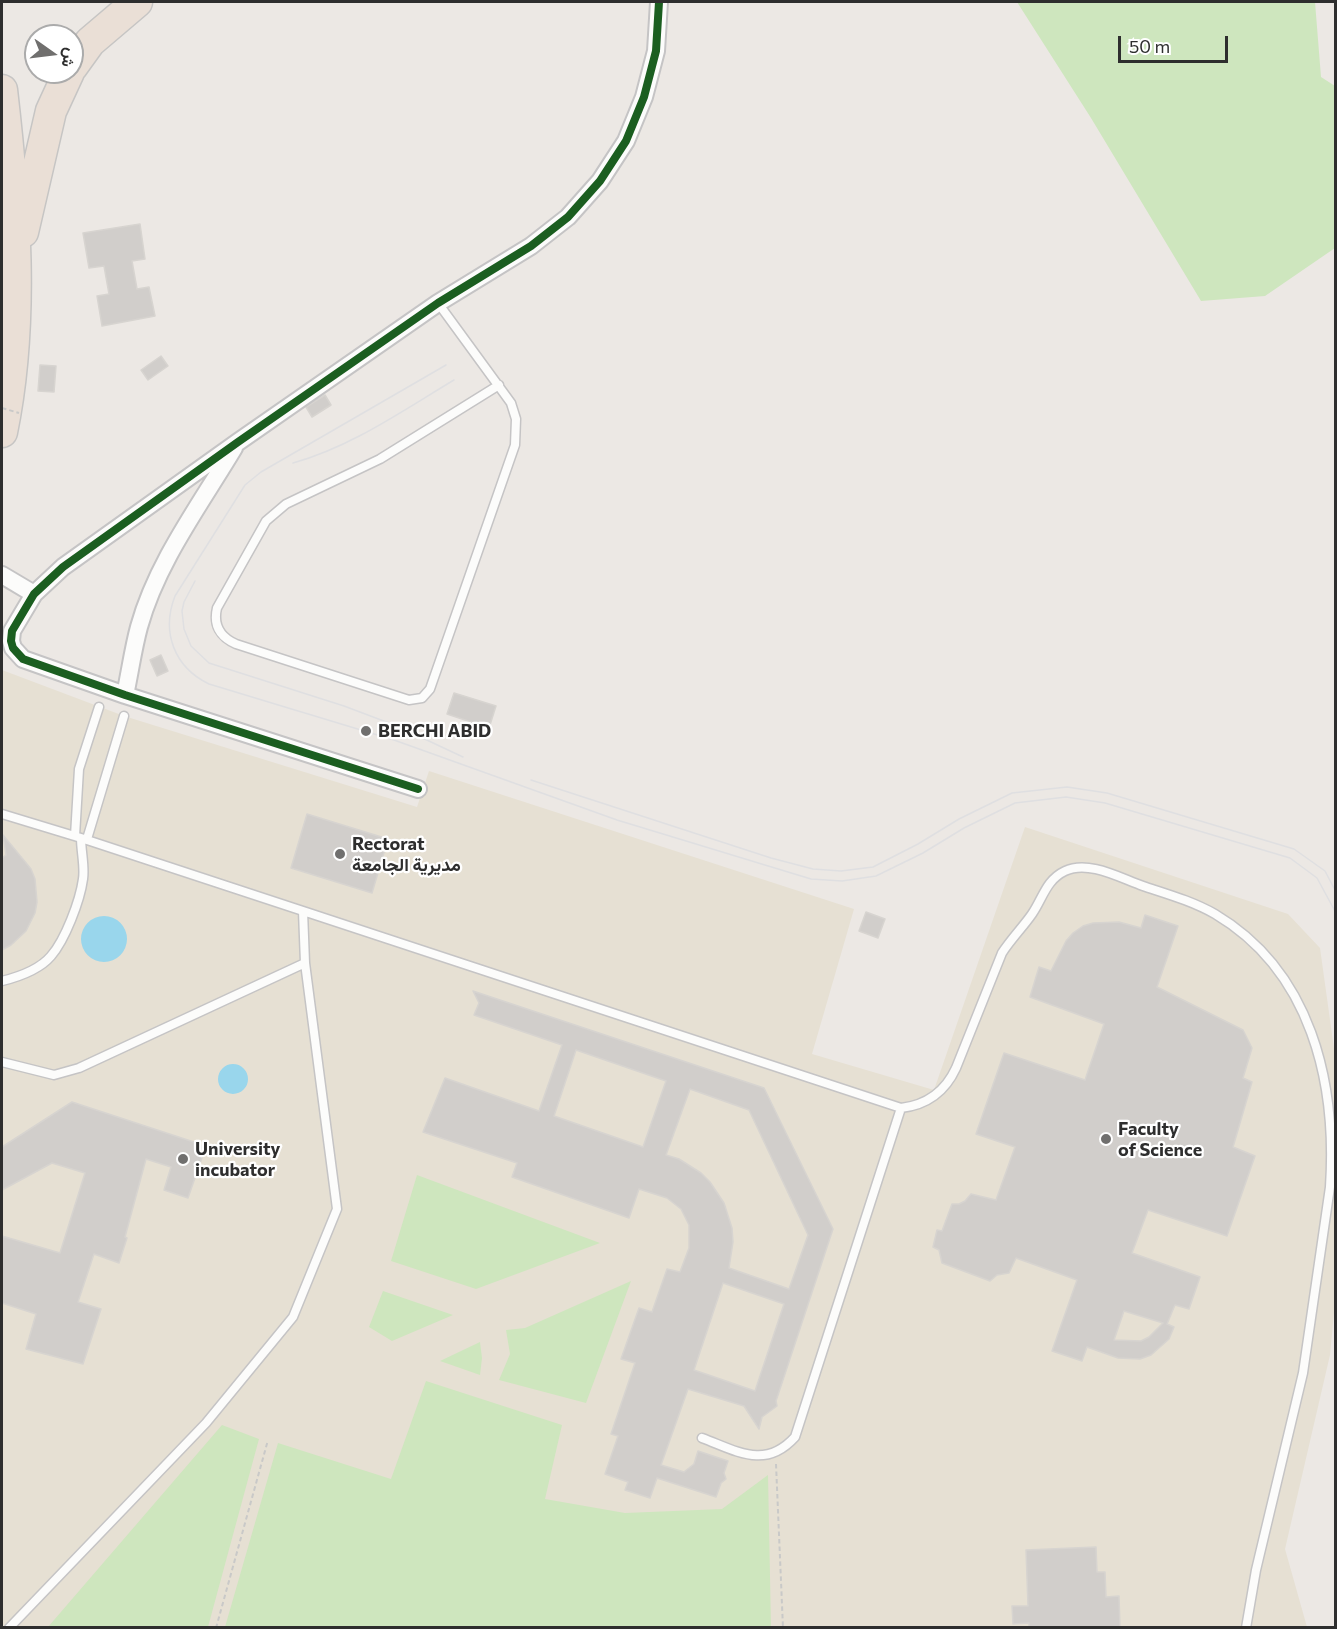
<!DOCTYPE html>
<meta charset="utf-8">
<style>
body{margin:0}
#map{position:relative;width:1337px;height:1629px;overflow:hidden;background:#ece8e4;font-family:Commissioner,Vazirmatn,sans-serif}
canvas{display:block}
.frame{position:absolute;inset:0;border:3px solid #2e2e2e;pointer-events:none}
.north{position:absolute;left:24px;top:24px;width:60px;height:60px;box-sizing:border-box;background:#fff;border:2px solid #ababab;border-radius:50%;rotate:104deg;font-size:16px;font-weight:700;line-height:24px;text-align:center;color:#2e2e2e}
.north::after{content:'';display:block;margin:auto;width:21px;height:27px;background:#706f6e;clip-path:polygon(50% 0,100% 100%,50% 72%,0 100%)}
.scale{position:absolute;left:1118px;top:36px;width:110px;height:27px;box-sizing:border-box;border:3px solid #2e2e2e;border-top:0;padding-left:8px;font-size:18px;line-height:21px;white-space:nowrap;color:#2e2e2e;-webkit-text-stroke:4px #fff;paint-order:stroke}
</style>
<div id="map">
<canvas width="1337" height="1629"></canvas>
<div class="frame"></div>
<div class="north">ش</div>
<div class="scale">50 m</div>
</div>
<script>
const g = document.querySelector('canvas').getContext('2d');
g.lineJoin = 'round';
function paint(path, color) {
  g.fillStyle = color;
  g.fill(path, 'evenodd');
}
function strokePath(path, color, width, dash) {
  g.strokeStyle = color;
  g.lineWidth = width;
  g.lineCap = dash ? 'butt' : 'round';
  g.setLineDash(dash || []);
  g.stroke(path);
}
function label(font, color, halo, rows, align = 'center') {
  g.font = font + ' Commissioner,Vazirmatn,sans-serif';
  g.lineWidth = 4.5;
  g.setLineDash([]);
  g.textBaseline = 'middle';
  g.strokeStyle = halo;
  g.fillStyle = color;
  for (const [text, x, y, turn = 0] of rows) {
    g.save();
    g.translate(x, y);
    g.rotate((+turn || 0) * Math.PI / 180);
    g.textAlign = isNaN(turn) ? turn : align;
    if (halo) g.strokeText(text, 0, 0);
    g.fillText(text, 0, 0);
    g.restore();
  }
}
const education = new Path2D(`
 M 2,670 L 124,716 L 417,807 L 429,771 L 854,909 L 812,1054 L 934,1090 L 1025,827 L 1288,914 L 1320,948 L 1336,1063 L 1336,1291 L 1330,1355 L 1285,1549 L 1307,1627 L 2,1627 Z`);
const green = new Path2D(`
 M 1017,2 L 1315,2 L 1321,77 L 1335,86 L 1335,248 L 1265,296 L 1201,301 L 1091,118 Z
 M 417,1175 L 600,1243 L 476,1289 L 391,1261 Z
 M 631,1281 L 586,1403 L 499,1380 L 510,1354 L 506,1330 L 525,1328 Z
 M 383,1291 L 453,1315 L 392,1341 L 369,1327 Z
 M 480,1342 L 482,1358 L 480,1375 L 440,1361 Z
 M 426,1381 L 562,1425 L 545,1499 L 625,1513 L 722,1509 L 768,1475 L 771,1627 L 225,1627 L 278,1443 L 391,1479 Z
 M 222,1425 L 259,1439 L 208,1627 L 48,1627 Z`);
const water = new Path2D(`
 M81 939a23 23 0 1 1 46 0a23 23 0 1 1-46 0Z
 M218 1079a15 15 0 1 1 30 0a15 15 0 1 1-30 0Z`);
const building = new Path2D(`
 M 140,224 L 145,259 L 132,261 L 137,289 L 149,287 L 155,316 L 102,326 L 97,296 L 109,294 L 104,266 L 89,268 L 83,233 Z
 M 161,356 L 168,366 L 148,380 L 141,370 Z
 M 40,365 L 56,366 L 54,392 L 38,391 Z
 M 325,395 L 331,405 L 312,417 L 306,407 Z
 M 161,655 L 168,671 L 157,676 L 150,660 Z
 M 454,693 L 496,706 L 489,728 L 447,714 Z
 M 307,814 L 388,839 L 372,893 L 291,868 Z
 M 3,835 L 31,869 L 35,879 L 37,902 L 35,913 L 26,931 L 11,945 L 2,950 L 2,858 L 6,855 Z
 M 866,912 L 885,919 L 878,938 L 859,931 Z
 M 1145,915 L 1178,926 L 1157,987 L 1243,1030 L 1252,1048 L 1243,1078 L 1252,1082 L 1233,1147 L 1255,1156 L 1227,1236 L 1148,1210 L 1132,1253 L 1200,1277 L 1189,1309 L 1175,1305 L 1167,1324 L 1174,1327 L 1169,1339 L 1151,1355 L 1140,1359 L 1118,1358 L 1087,1347 L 1082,1361 L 1052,1351 L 1077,1280 L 1016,1258 L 1009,1273 L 997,1275 L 990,1281 L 942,1263 L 939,1250 L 933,1247 L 937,1230 L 942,1231 L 952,1204 L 959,1204 L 965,1201 L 971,1194 L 996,1200 L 1015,1147 L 976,1134 L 1004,1053 L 1085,1080 L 1104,1024 L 1030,997 L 1039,967 L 1051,971 L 1066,941 L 1073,933 L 1083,926 L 1093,923 L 1119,922 L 1141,928 ZM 1124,1311 L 1163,1323 L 1149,1337 L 1141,1341 L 1114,1340 Z
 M 473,991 L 764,1088 L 833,1229 L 776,1401 L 777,1406 L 762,1417 L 759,1429 L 744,1406 L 688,1389 L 661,1465 L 684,1472 L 694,1464 L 698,1451 L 728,1461 L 724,1473 L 726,1479 L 721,1483 L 716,1497 L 657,1478 L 650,1498 L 625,1490 L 628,1482 L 605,1474 L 618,1436 L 611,1434 L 635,1363 L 621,1359 L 639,1308 L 652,1312 L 667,1269 L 680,1272 L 689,1248 L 689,1225 L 681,1209 L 667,1198 L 639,1189 L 629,1218 L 512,1177 L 517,1163 L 423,1132 L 445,1078 L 539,1111 L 562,1045 L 474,1015 L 479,1003 ZM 576,1050 L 666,1081 L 643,1147 L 554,1116 ZM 690,1089 L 749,1110 L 808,1235 L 789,1289 L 729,1268 L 733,1242 L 732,1228 L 724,1203 L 710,1182 L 701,1173 L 679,1159 L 666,1155 ZM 723,1283 L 784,1304 L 755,1391 L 694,1370 Z
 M 72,1102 L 206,1146 L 188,1198 L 164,1190 L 171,1167 L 146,1159 L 125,1237 L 127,1238 L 119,1263 L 94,1254 L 78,1302 L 101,1309 L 83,1364 L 26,1349 L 36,1314 L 2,1303 L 2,1236 L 60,1253 L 85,1173 L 52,1163 L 2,1190 L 2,1147 Z
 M 1096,1547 L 1097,1572 L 1105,1572 L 1106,1597 L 1119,1596 L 1120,1628 L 1029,1628 L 1029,1623 L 1013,1624 L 1012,1606 L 1028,1606 L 1026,1550 Z`);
const path = new Path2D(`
 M 776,1464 L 783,1628
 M 216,1628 L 268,1440`);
const lane = new Path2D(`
 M 438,303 L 511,403 L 516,419 L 515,445 L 430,689 L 422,698 L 409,700 L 236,644 C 220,637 213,625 217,608 L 266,521 L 286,504 L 380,459 L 499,385
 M 2,814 L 81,838 C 81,851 85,867 83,879 C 80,901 65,940 51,956 C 40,969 18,977 2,981
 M 75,836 L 79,769 L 99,707
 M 87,839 L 124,716
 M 303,911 L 901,1108 C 927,1105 945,1092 956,1068 L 1002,953 C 1011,939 1023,927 1032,914 C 1043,898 1046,880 1065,871 C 1089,860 1120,878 1143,886 C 1167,894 1192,901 1215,914 C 1311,971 1337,1082 1330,1187 L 1303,1373 L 1256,1570 L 1246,1628
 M 2,1062 L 54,1075 L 79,1068 L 305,963 L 303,911 L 81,838
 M 702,1438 C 737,1451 765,1470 795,1437 L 901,1108
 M 9,1628 L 206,1423 L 293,1317 L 337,1209 L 305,963`);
const street = new Path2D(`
 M 2,575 L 34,594
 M 125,695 C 130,672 133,649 139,627 C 157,562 200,505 234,448
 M 418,789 L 125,695 L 23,659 L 13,648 L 11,641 L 12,631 L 34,594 L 63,567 L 238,442 L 438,303 L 531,246 L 568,217 L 600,181 L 626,141 L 644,97 L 656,51 L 659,2`);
const highway = new Path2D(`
 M 72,67 L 90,42 L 137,2
 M 2,90 C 15,202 25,320 2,432
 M 23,232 L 51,111 L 69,72`);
const tram = new Path2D(`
 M 446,365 L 261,472 L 245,485 L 175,596 C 161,632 174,667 209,684 L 394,740 L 617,820 L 811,879 L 842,881 L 876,876 L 923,853 L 964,828 L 1015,803 L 1066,797 L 1105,803 L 1290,858 L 1317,878 L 1336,913
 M 293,463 C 351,447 402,411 454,380
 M 195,581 L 184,602 L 182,611 L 184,629 L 191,646 L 209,663 L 344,706 L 397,726 L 463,757
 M 531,780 L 771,858 L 813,869 L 841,871 L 873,867 L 918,844 L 959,819 L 1012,793 L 1067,787 L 1107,793 L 1294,849 L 1325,871 L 1336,892`);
const pathBridge = new Path2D(`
 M 2,408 L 19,413`);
const cycleway = new Path2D(`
 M 418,789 L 125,695 L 23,659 L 13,648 L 11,641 L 12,631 L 34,594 L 63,567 L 238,442 L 438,303 L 531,246 L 568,217 L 600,181 L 626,141 L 644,97 L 656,51 L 659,2`);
const markers = [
 [366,731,6,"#706f6e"],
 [340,854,6,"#706f6e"],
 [1106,1139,6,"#706f6e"],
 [183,1159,6,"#706f6e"]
];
const poiNames = [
 ["BERCHI ABID",378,731],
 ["Rectorat",352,844],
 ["مديرية الجامعة",352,865],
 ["Faculty",1118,1129],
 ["of Science",1118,1150],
 ["University",195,1149],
 ["incubator",195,1170]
];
paint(education, '#e6e0d3');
paint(green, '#cee6be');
paint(water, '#99d6ec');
paint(building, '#d1cecb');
strokePath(building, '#d7d4d0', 1.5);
strokePath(lane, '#c5c4c5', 11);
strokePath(street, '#c5c4c5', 20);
strokePath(highway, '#c6c5c4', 33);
strokePath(path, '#c9c9c8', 2, [4.5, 3]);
strokePath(lane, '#fcfcfb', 8);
strokePath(street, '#fcfcfb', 16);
strokePath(highway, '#eadfd6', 30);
strokePath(tram, '#dfdfe1', 1.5);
strokePath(pathBridge, '#c9c9c8', 2, [4.5, 3]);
strokePath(cycleway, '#1b5e20', 8);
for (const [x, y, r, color] of markers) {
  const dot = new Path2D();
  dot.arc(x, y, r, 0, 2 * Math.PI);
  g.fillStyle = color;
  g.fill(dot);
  strokePath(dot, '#fff', 2);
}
label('bold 18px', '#2e2e2e', '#fff', poiNames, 'left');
</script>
